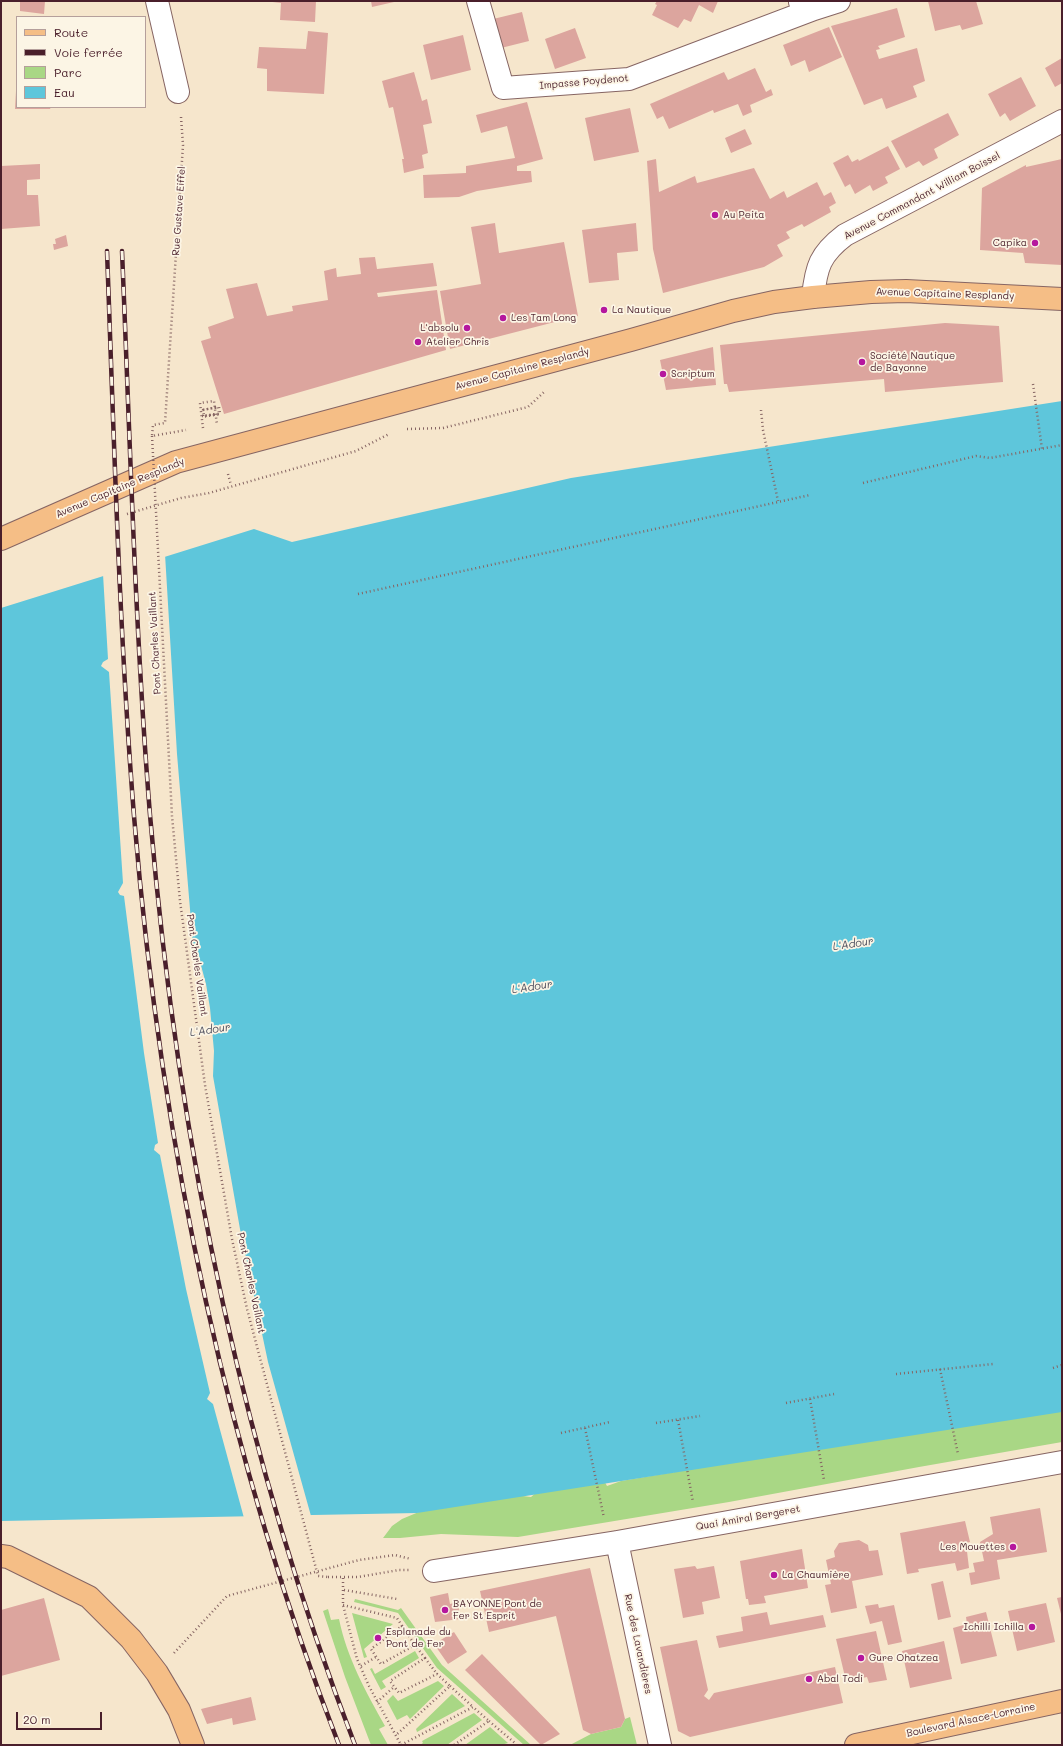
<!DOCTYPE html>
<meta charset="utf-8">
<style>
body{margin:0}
#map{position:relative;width:1063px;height:1746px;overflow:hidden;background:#f6e6cc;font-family:Mali,sans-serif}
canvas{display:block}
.frame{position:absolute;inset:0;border:2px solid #4a1f2b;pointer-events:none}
.legend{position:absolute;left:16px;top:16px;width:130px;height:92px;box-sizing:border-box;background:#fcf5e5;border:1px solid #b59f9b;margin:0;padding:5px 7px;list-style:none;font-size:12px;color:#4a1f2b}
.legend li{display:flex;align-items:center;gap:8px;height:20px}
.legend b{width:20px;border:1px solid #b59f9b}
.scale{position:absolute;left:16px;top:1712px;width:86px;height:18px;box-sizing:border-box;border:2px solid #4a1f2b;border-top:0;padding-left:5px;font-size:12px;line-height:14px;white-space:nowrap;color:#4a1f2b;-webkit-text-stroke:3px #fcf5e5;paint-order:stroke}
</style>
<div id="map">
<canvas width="1063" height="1746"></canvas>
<div class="frame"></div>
<ul class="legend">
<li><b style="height:5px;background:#f5be86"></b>Route</li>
<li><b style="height:5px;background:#4a1f2b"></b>Voie ferrée</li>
<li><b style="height:11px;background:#a9d785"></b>Parc</li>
<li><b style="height:11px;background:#5ec6db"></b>Eau</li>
</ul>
<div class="scale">20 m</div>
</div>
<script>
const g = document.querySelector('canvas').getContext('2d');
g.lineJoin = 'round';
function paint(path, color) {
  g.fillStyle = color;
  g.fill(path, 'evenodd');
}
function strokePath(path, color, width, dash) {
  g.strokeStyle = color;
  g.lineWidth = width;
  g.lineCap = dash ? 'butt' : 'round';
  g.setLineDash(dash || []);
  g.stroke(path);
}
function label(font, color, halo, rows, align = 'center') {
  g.font = font + ' Mali,sans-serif';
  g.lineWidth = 3.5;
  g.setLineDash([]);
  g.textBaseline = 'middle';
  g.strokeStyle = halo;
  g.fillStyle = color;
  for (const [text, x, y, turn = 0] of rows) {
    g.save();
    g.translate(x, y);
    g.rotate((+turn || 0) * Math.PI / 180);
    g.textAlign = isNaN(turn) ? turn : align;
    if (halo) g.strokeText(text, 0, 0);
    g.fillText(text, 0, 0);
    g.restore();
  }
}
const green = new Path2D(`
 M 1062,1407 L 1062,1442 L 919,1467 L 729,1502 L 518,1537 L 441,1534 L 400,1538 L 383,1538 L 392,1526 L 402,1519 L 433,1506 L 515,1495 L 531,1497 L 540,1489 L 601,1475 L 607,1486 L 621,1481 Z
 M 355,1599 L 398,1610 L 401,1608 L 442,1665 L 531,1745 L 524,1745 L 437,1668 L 398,1613 L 354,1602 Z
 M 328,1609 L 331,1620 L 339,1619 C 347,1658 366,1692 385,1726 L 379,1729 L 388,1745 L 371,1745 L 345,1677 L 323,1611 Z
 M 352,1613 L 393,1624 L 364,1649 L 367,1657 L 364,1658 Z
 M 415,1651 L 419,1658 L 382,1681 L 386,1687 L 381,1690 L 370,1669 L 372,1668 L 375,1674 Z
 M 438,1681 L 444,1686 L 410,1719 L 407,1715 L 397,1720 L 387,1701 L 393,1695 L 398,1701 Z
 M 452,1694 L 465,1706 L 417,1732 L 416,1729 Z
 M 474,1713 L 482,1720 L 447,1745 L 420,1745 L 423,1743 L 422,1741 Z
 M 630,1717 L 637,1745 L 570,1745 L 591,1734 L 621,1727 L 625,1719 Z
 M 490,1727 L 508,1743 L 501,1745 L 465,1745 Z`);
const water = new Path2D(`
 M 1062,401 L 1062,1412 L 417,1513 L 1,1521 L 1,608 L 254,529 L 292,542 L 571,478 Z`);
const pier = new Path2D(`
 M 165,554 L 177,754 L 193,945 L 199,958 L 206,984 L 210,1008 L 214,1051 L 213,1076 L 240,1229 L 268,1362 L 311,1516 L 244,1518 L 213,1404 L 207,1399 L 210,1393 L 186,1289 L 160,1155 L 154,1150 L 155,1145 L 158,1143 L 144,1053 L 124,896 L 120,895 L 118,892 L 123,883 L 109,672 L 101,666 L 103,662 L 108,659 L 103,574 Z`);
const building = new Path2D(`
 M 20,1 L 45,1 L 44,14 L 20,11 Z
 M 264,1 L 316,1 L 315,22 L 280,20 L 281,3 Z
 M 371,1 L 394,1 L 394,2 L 372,7 Z
 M 657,1 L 718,1 L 713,13 L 699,5 L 691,22 L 684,19 L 678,28 L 652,15 L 657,5 L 655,4 Z
 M 928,1 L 976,1 L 983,24 L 962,30 L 960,25 L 935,31 Z
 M 897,8 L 905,37 L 878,46 L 880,49 L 876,50 L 879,59 L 917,48 L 925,81 L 913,86 L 917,97 L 886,109 L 882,98 L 864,105 L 831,26 Z
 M 522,12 L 529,41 L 497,49 L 489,20 Z
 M 829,27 L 842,57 L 809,72 L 805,60 L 791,66 L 783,45 Z
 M 575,28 L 586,58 L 555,69 L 545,39 Z
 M 308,31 L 328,33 L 324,94 L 267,91 L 267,69 L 257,68 L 259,47 L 306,49 Z
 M 463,35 L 471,70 L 431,80 L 423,45 Z
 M 1062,58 L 1062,83 L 1055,87 L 1045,68 Z
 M 755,68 L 766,92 L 771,89 L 773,95 L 750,105 L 752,112 L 743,116 L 738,104 L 714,113 L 713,110 L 669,129 L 663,116 L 657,119 L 650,104 L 724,72 L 728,80 Z
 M 414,72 L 422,101 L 427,99 L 432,123 L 423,125 L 428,153 L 422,155 L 424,168 L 404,173 L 402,159 L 404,159 L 393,107 L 389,108 L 382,81 Z
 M 1021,77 L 1036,106 L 1010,121 L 1005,113 L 1000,117 L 988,94 Z
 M 16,91 L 17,91 L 17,107 L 51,107 L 50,109 L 15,109 Z
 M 527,102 L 543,159 L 517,166 L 517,171 L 531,171 L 532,182 L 477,191 L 459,197 L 424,198 L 423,175 L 466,173 L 466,166 L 515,158 L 507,126 L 481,133 L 476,115 Z
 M 630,108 L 639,152 L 594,161 L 585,118 Z
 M 948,113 L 959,135 L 934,149 L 938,158 L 923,166 L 919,161 L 906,168 L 891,141 Z
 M 745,129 L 752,144 L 731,153 L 725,138 Z
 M 888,146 L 900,169 L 885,177 L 888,183 L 873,191 L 870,185 L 855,194 L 850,184 L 845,187 L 833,163 L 848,155 L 852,162 L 858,159 L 859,161 Z
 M 656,159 L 659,192 L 695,176 L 697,183 L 754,168 L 770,199 L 784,191 L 787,198 L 817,182 L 824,196 L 831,192 L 836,203 L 829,207 L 831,212 L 804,227 L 802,224 L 786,232 L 790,238 L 777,245 L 783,256 L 764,267 L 663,293 L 653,249 L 647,161 Z
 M 1062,159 L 1062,265 L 1025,263 L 1023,253 L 980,250 L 982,188 L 1026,165 L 1026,167 Z
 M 40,164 L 40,179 L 27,180 L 27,195 L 38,195 L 40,226 L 1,229 L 1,166 Z
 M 495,223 L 499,253 L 564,242 L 578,316 L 450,349 L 440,291 L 481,284 L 471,227 Z
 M 636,223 L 638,251 L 617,253 L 619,280 L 589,283 L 582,230 Z
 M 66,235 L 68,246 L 54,250 L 53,244 L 56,244 L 55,239 Z
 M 375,257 L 377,269 L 433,263 L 437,286 L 377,293 L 378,297 L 437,290 L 446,350 L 224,414 L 201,341 L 211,338 L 208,327 L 234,318 L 226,289 L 257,283 L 267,316 L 293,311 L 292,306 L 328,300 L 324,271 L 336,268 L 337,277 L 361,274 L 359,258 Z
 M 945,323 L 999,326 L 1003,382 L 885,392 L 884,379 L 729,392 L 727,384 L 724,384 L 720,345 Z
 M 713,347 L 716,385 L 666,390 L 660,360 Z
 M 1040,1508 L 1047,1552 L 997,1560 L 1000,1579 L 971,1585 L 969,1573 L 975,1572 L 973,1563 L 984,1561 L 980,1542 L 993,1534 L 990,1517 Z
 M 965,1521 L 970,1542 L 966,1543 L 969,1568 L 957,1571 L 955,1563 L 918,1569 L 919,1572 L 907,1574 L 900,1533 Z
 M 859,1540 L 868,1545 L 869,1551 L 878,1550 L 883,1575 L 852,1581 L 857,1608 L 831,1613 L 825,1585 L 831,1584 L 826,1560 L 835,1557 L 834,1551 L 839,1543 Z
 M 802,1549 L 808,1588 L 764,1596 L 766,1603 L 749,1605 L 748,1599 L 746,1599 L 740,1561 Z
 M 695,1566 L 697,1569 L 714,1566 L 720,1598 L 702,1602 L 704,1614 L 683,1618 L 674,1569 Z
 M 590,1568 L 625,1719 L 621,1727 L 591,1734 L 583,1730 L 556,1616 L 489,1632 L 480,1591 Z
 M 943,1581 L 951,1617 L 938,1620 L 931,1584 Z
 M 448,1593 L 450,1604 L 458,1602 L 460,1619 L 435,1622 L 430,1597 Z
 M 1062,1597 L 1062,1614 L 1061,1614 L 1057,1598 Z
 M 44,1598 L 60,1660 L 1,1676 L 1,1610 Z
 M 1046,1603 L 1055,1642 L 1017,1651 L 1008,1611 Z
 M 878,1604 L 879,1608 L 894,1605 L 902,1642 L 888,1645 L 882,1621 L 870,1624 L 865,1606 Z
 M 767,1612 L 770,1625 L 823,1615 L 826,1627 L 719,1648 L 716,1636 L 743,1631 L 741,1617 Z
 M 986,1612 L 997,1656 L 961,1664 L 953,1628 L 967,1624 L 966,1617 Z
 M 876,1631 L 887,1680 L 869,1683 L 867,1677 L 846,1681 L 836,1639 Z
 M 454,1632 L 467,1652 L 448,1664 L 434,1644 Z
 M 697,1640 L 708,1690 L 704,1696 L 709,1700 L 714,1693 L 835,1667 L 843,1703 L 690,1737 L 678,1731 L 660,1647 Z
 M 944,1641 L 952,1679 L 910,1688 L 902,1651 Z
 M 482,1654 L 560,1734 L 541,1745 L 465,1670 Z
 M 251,1697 L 256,1720 L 233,1725 L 232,1718 L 207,1724 L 201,1709 Z`);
const path = new Path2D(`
 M 181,117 L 183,145 L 165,423 L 153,425 L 152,436 L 186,430
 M 1033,384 L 1042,449
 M 761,410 L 763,430 L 778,501
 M 203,415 L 203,417 L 219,414 L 218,407 L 203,410 L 204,416 L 215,414
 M 202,416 L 220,414 L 219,407 L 202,410
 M 203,428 L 200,403 L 214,401 L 217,425
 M 407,429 L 443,428 L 528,407 L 545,391
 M 228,474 L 231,485
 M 863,483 L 976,456 L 990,458 L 1062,445
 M 127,514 L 181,498 L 209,493 L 356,451 L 389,434
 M 358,594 L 810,495
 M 1053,1368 L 1062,1365
 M 940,1369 L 958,1454
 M 896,1374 L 993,1364
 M 810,1399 L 824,1480
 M 786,1403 L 834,1394
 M 678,1420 L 693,1502
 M 656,1423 L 700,1416
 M 585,1428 L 604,1518
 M 561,1433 L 610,1422
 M 328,1577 L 358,1577 L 399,1570 L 409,1570
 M 343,1578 L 343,1605 L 357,1659 L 369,1686 L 401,1745
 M 344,1590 L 397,1599
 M 343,1605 L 397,1618 L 402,1626 L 371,1649 L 381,1664 L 415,1645 L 425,1658 L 390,1681 L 399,1693 L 437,1674 L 450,1686 L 396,1735
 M 402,1626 L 415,1645
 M 174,1653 L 227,1596 L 359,1560 L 395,1555 L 411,1559
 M 425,1658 L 437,1674
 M 361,1666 L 376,1657
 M 450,1686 L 473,1707
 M 377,1702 L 394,1687
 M 489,1721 L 516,1744
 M 401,1745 L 473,1707 L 489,1721 L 454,1745`);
const minor = new Path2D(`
 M 157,1 L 178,92
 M 478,1 L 503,88 L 629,79 L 814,9
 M 800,2 L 814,9 L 839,1
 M 813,297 C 816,267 820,254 845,235 L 1062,121
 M 617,1542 L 660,1745
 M 434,1571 L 617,1542 L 1062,1462`);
const major = new Path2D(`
 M 1,539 L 176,462 L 631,340 L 733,311 L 774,302 L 813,297 L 871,292 L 906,291 L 1062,299
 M 1,1556 L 8,1557 L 89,1597 L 131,1639 L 157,1673 L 179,1710 L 193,1745
 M 856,1745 L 1062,1701`);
const rail = new Path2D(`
 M 107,251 C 114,439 119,628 134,816 C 160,1132 224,1449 339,1745
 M 122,251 C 130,439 135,628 150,815 C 177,1132 240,1448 355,1745`);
const pathBridge = new Path2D(`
 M 152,436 L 172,816 L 180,901 L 205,1085 L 232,1239 L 247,1309 L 318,1576 L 328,1577`);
const markers = [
 [715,215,4,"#b5179e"],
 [1035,243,4,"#b5179e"],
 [604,310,4,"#b5179e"],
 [503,318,4,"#b5179e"],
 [467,328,4,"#b5179e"],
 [418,342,4,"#b5179e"],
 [862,362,4,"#b5179e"],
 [663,374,4,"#b5179e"],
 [1013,1547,4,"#b5179e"],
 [774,1575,4,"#b5179e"],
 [445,1610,4,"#b5179e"],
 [1032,1627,4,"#b5179e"],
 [378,1638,4,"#b5179e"],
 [861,1658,4,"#b5179e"],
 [809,1679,4,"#b5179e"]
];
const streetNames = [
 ["Impasse Poydenot",584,82,-5],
 ["Avenue Commandant William Boissel",922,196,-28],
 ["Rue Gustave Eiffel",179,211,-86],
 ["Avenue Capitaine Resplandy",945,294,2],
 ["Avenue Capitaine Resplandy",522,369,-15],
 ["Avenue Capitaine Resplandy",120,488,-23],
 ["Pont Charles Vaillant",155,643,-93],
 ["Pont Charles Vaillant",197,965,82],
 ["Pont Charles Vaillant",251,1283,78],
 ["Quai Amiral Bergeret",748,1518,-10],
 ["Rue des Lavandières",638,1644,78],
 ["Boulevard Alsace-Lorraine",971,1720,-12]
];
const poiNames = [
 ["Au Peita",723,215],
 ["Capika",1027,243,"right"],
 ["La Nautique",612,310],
 ["Les Tam Long",511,318],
 ["L'absolu",459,328,"right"],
 ["Atelier Chris",426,342],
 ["Société Nautique",870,356],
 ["de Bayonne",870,368],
 ["Scriptum",671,374],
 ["Les Mouettes",1005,1547,"right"],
 ["La Chaumière",782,1575],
 ["BAYONNE Pont de",453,1604],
 ["Fer St Esprit",453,1616],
 ["Ichilli Ichilla",1024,1627,"right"],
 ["Esplanade du",386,1632],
 ["Pont de Fer",386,1644],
 ["Gure Ohatzea",869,1658],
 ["Abal Todi",817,1679]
];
const waterNames = [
 ["L'Adour",853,944,-8],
 ["L'Adour",532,987,-8],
 ["L'Adour",210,1030,-8]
];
paint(green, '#a9d785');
paint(water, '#5ec6db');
paint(pier, '#f6e6cc');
paint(building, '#dca59e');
strokePath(minor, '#866563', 24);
strokePath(major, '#866563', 24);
strokePath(path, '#866563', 2.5, [1, 3]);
strokePath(minor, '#fff', 22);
strokePath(major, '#f5be86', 22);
strokePath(rail, '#4a1f2b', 4.5);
strokePath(rail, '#fcf5e5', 3, [9]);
strokePath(pathBridge, '#866563', 2.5, [1, 3]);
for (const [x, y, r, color] of markers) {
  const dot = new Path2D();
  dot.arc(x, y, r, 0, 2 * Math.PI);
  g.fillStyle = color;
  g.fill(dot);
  strokePath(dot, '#fcf5e5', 1.5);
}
label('10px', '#4a1f2b', '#fcf5e5', streetNames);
label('10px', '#4a1f2b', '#fcf5e5', poiNames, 'left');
label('italic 11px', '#505160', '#fcf5e5', waterNames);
</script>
